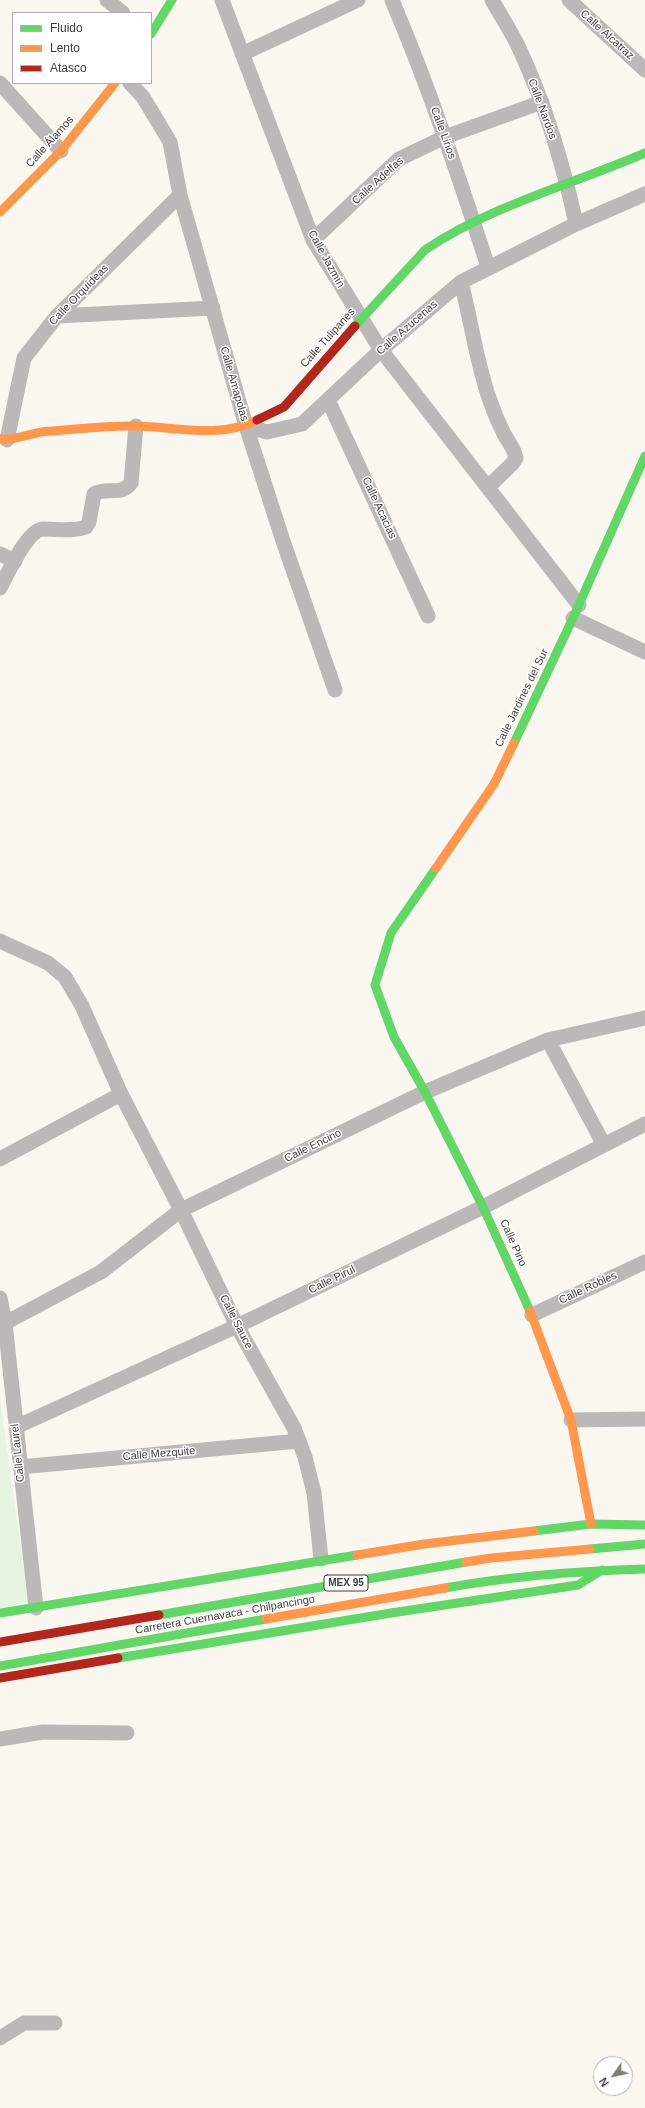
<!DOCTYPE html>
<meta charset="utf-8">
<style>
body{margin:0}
#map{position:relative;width:645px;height:2108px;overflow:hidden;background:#f9f7f0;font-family:Helvetica,sans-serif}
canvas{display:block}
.legend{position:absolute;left:12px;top:12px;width:140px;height:72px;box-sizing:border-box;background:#fff;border:1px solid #b2b1af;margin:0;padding:5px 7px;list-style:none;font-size:12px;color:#3e3c37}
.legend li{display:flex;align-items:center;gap:8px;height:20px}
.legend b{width:20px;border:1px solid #b2b1af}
.north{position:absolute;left:593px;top:2056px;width:40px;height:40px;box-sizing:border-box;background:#fff;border:1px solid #b2b1af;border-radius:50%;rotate:236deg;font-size:11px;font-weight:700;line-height:16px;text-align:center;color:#3e3c37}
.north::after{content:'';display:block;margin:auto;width:14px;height:18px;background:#7f7d78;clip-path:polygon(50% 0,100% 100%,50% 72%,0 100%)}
</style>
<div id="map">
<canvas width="645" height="2108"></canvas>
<ul class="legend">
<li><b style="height:5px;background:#63d668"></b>Fluido</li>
<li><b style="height:5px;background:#ff974d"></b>Lento</li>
<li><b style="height:5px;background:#b3261e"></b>Atasco</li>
</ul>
<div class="north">N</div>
</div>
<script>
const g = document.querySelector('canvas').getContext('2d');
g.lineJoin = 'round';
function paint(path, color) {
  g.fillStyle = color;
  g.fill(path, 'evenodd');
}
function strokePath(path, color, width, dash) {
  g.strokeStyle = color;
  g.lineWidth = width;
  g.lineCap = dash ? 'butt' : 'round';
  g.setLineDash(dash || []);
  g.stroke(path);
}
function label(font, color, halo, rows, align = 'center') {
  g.font = font + ' Helvetica,sans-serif';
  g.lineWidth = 3;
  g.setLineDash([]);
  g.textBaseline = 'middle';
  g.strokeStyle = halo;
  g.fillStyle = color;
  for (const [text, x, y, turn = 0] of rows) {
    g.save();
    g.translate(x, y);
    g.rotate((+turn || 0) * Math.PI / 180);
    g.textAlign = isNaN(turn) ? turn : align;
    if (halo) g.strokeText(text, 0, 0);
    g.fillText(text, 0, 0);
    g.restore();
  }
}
const green = new Path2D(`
 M 0,1398 L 28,1602 L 0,1609 Z`);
const street = new Path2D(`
 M 107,0 L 123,13
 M 222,0 L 313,240 L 381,350 L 579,605
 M 392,0 C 429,87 459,177 488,267
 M 492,0 C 501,16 511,31 519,48 C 545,104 563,163 576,224
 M 569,0 L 645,70
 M 242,54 L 358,0
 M 0,83 L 61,151
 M 130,83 L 143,97 L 170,142 L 180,195 L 246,426 L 283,541 L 335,690
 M 313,240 L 399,159 L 445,137 L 542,102
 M 461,282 C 471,320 476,360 489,398 C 493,410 498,422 504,434 C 509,443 514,448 516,458 L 512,464 L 488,487
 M 57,316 L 213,308
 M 328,400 L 428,616
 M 246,426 L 267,432 L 302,424 L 381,350 L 461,282 L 576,224 L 645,194
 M 7,440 L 24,358 L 57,316 L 180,195
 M 0,554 L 15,561
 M 0,588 C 7,575 27,530 43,529 C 58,529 73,532 86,527 L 89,522 L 94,494 C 106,486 121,497 131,483 L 136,426
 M 573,618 L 645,652
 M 0,941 L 48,963 L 65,977 L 82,1006 L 121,1094 L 181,1210 L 237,1326 L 294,1428 L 305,1457 L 314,1493 L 321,1559
 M 548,1040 L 604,1145
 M 0,1159 L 121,1094
 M 0,1298 L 5,1323 L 36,1608
 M 532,1315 L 645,1262
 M 5,1323 L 101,1272 L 181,1210 L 425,1092 L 548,1040 L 645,1018
 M 571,1420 L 645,1419
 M 16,1427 L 237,1326 L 483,1207 L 645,1124
 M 20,1467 L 299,1441
 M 0,1739 L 43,1732 L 127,1733
 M 0,2038 L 24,2023 L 55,2023`);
const fast = new Path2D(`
 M 151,34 L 172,0
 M 355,326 L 425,250 C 490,206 573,184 645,153
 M 514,743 L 573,618 L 645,456
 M 436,868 L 391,933 L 375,985 L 394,1037 L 425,1092 L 483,1207 L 530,1311
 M 534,1531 L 591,1524 L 645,1525
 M 590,1549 L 645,1544
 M 445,1588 C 511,1576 578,1571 645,1569
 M 0,1613 L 357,1555
 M 159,1615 L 466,1562
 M 118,1658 L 391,1613 L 578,1585 L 602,1570
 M 0,1666 L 266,1619`);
const slow = new Path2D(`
 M 0,212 L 61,151 L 115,83
 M 0,439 C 17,441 34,431 51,431 C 79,429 108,425 137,426 C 176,427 220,439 257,420
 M 436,868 L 494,784 L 514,743
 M 530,1311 L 571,1420 L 591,1524
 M 357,1555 L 424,1544 L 534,1531
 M 466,1562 L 491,1558 L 590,1549
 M 266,1619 L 445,1588`);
const jam = new Path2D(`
 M 257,420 L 284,407 L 355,326
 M 0,1642 L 159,1615
 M 0,1678 L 118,1658`);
const shields = [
 [346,1583,44]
];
const shieldNames = [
 ["MEX 95",346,1583]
];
const streetNames = [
 ["Calle Alcatraz",607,35,42],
 ["Calle Nardos",542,109,70],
 ["Calle Lirios",443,133,70],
 ["Calle Álamos",50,142,-48],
 ["Calle Adelfas",378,181,-42],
 ["Calle Jazmín",326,259,61],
 ["Calle Orquídeas",79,295,-46],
 ["Calle Azucenas",407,328,-41],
 ["Calle Tulipanes",328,338,-48],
 ["Calle Amapolas",234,384,74],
 ["Calle Acacias",379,508,65],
 ["Calle Jardines del Sur",522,698,-64],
 ["Calle Encino",313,1146,-26],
 ["Calle Pino",513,1243,66],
 ["Calle Pirul",332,1280,-26],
 ["Calle Robles",588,1288,-25],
 ["Calle Sauce",236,1322,63],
 ["Calle Laurel",18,1453,-96],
 ["Calle Mezquite",159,1454,-5],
 ["Carretera Cuernavaca - Chilpancingo",225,1615,-10]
];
paint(green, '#e6f3e0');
strokePath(street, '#bbb9b7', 15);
strokePath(fast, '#63d668', 9);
strokePath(slow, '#ff974d', 9);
strokePath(jam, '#b3261e', 9);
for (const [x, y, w] of shields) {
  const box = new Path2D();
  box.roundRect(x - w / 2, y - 8, w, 16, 3);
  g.fillStyle = '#fff';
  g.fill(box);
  strokePath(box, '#3e3c37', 1);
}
label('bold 10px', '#3e3c37', null, shieldNames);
label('11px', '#3e3c37', '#fff', streetNames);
</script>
